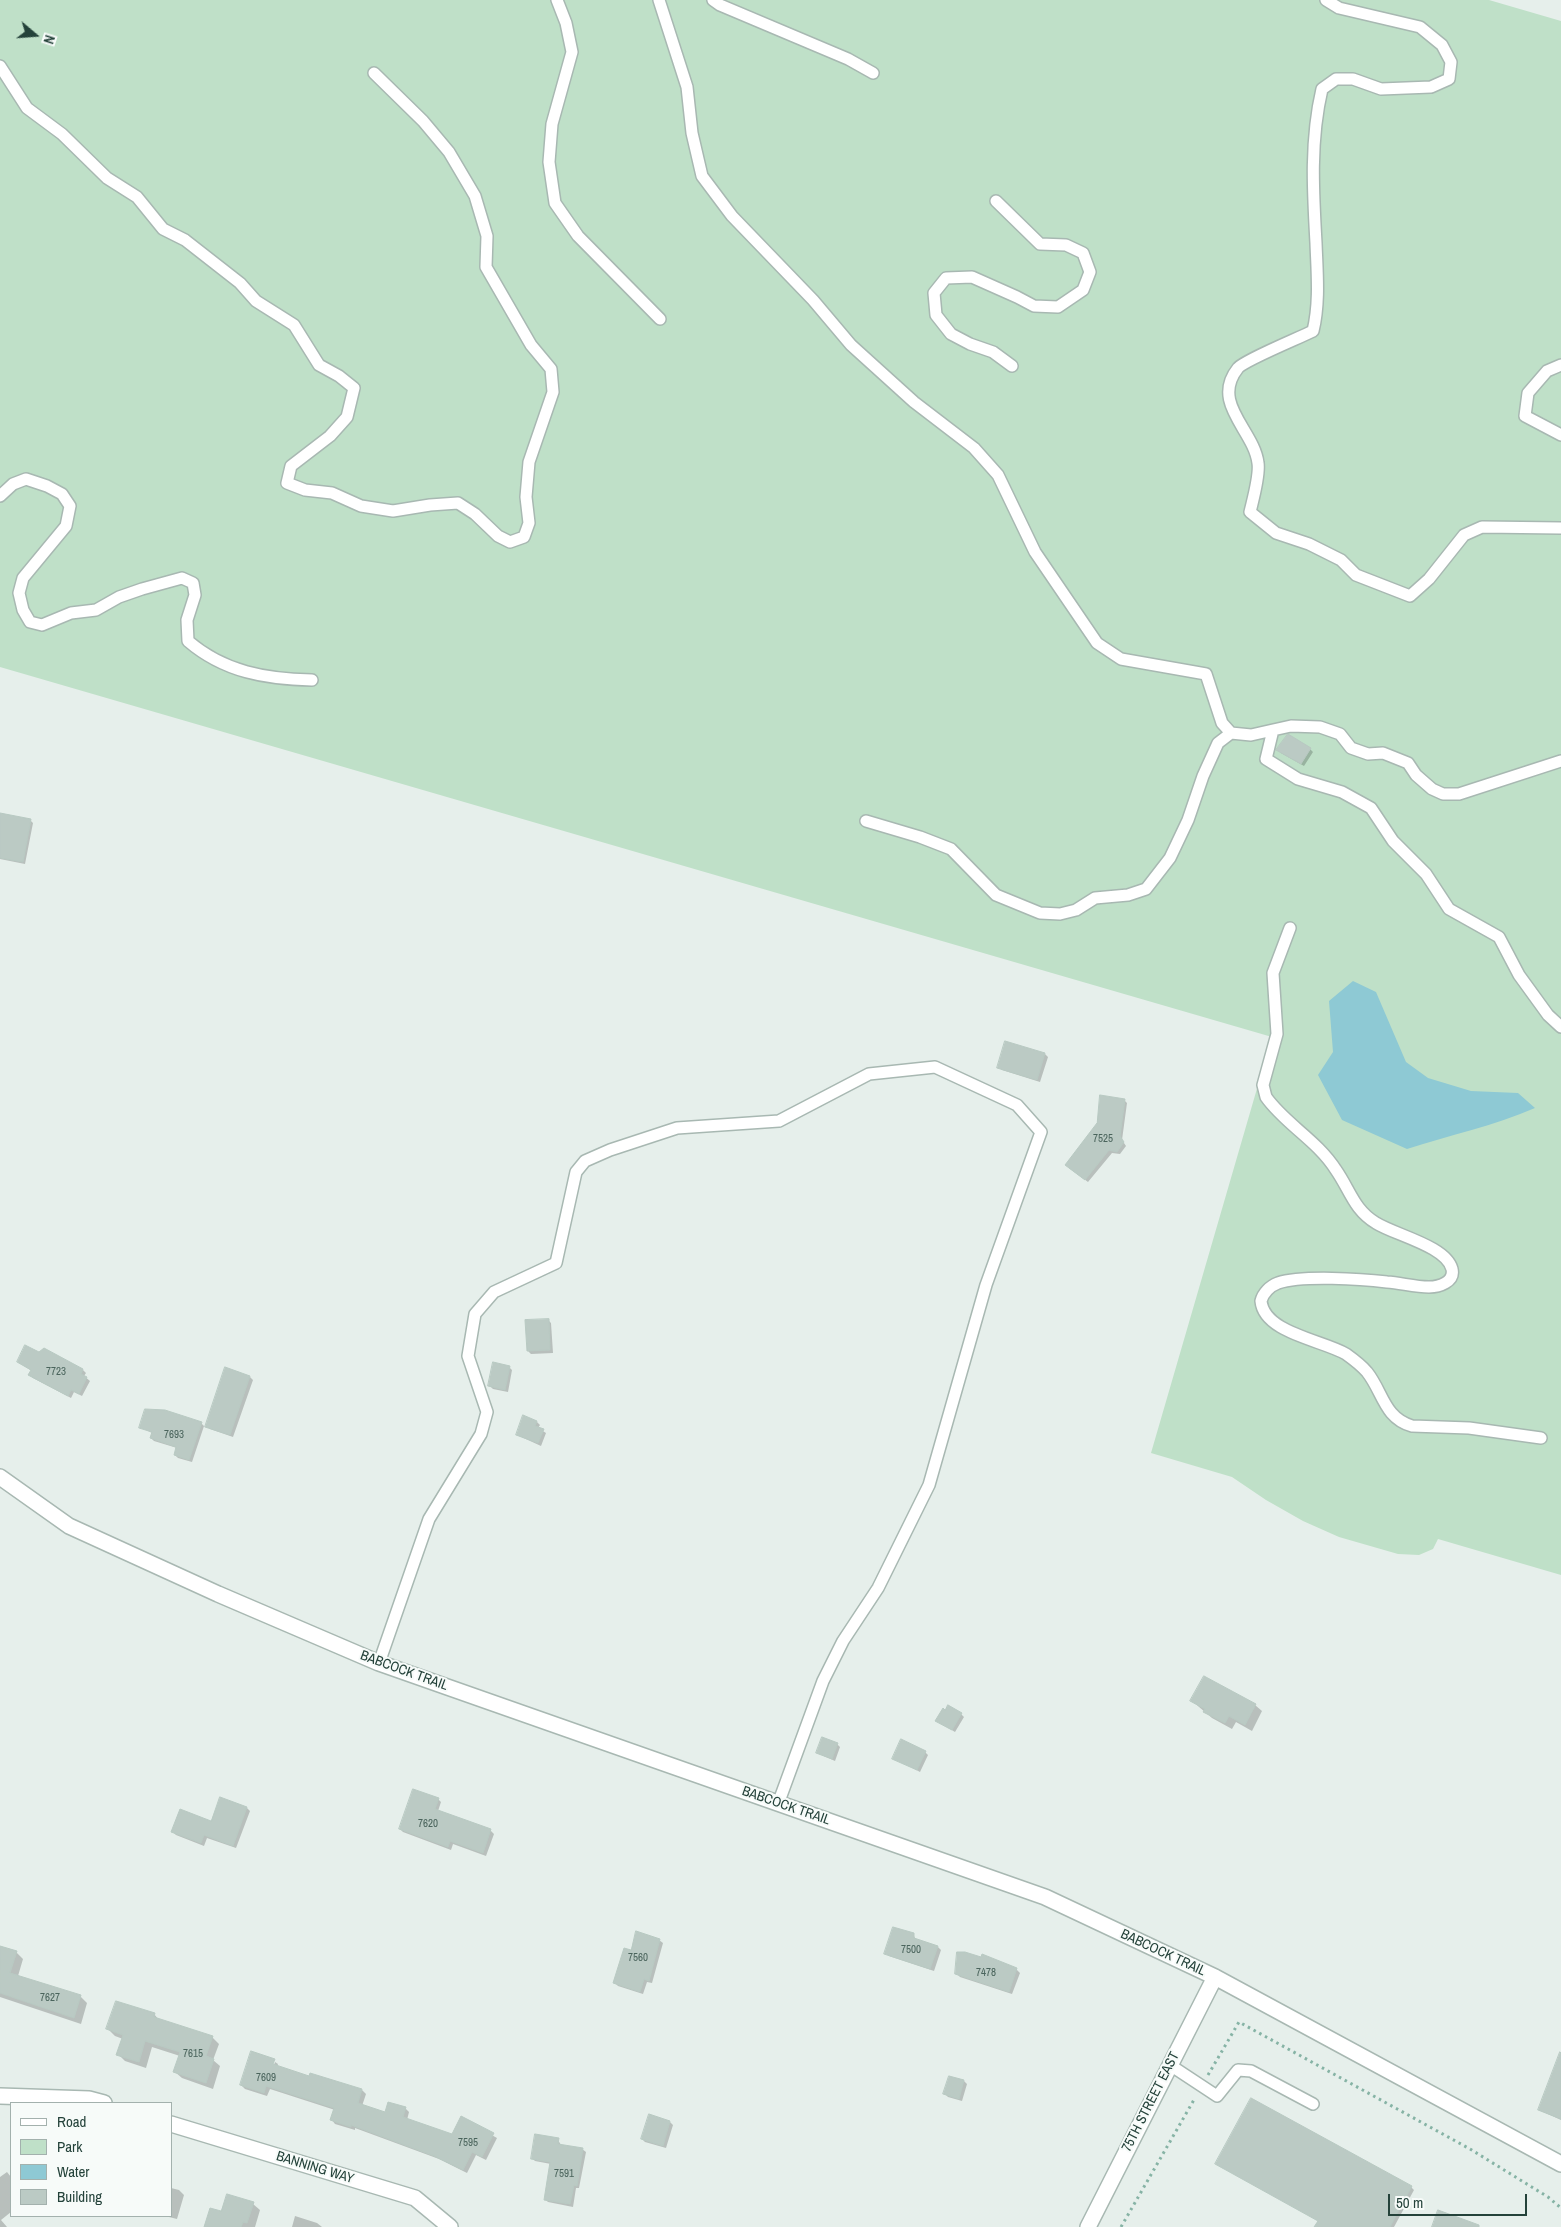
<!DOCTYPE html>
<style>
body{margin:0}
#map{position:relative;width:1561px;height:2227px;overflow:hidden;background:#e6efeb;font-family:"Archivo Narrow",sans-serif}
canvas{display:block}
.legend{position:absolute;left:10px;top:2102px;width:162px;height:115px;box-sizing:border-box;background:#f7fbf9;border:1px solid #a3b1ad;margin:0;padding:6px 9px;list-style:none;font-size:15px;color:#24423a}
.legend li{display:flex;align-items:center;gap:10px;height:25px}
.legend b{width:25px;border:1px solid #a3b1ad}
.north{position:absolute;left:10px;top:10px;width:50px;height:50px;-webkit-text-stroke:4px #f7fbf9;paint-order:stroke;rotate:108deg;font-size:14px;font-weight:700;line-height:20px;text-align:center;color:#24423a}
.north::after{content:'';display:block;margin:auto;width:18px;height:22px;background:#24423a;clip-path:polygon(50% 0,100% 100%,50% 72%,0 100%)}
.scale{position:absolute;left:1388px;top:2194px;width:139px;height:22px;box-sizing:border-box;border:2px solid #24423a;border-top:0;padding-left:6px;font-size:15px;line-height:18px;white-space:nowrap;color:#24423a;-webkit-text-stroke:4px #f7fbf9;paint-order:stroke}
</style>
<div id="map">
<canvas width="1561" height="2227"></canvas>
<ul class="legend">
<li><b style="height:6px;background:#fff"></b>Road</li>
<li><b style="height:14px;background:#bfe0c8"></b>Park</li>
<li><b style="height:14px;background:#8ec9d4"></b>Water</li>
<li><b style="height:14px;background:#bbcac4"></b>Building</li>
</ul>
<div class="north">N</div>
<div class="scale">50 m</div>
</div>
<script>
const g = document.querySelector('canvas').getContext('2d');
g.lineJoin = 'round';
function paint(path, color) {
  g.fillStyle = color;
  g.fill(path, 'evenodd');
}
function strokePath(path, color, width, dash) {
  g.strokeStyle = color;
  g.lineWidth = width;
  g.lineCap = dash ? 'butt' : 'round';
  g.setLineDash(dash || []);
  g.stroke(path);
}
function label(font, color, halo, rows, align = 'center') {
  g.font = font + ' "Archivo Narrow",sans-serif';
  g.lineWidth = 4;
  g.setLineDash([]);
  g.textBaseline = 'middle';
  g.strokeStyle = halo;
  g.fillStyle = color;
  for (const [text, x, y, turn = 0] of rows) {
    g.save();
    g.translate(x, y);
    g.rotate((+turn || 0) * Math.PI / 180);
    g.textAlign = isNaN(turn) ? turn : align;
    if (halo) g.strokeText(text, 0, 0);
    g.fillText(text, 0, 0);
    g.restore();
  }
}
const green = new Path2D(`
 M 0,0 L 1489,0 L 1561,21 L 1561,1575 L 1438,1539 L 1433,1549 L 1419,1555 L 1398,1554 L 1339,1537 L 1303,1521 L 1266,1500 L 1232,1477 L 1151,1453 L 1272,1037 L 0,667 Z`);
const water = new Path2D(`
 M 1353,981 L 1376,992 L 1406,1062 L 1428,1078 L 1471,1091 L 1518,1093 L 1535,1108 C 1494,1126 1450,1135 1407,1149 L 1342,1120 L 1318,1075 L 1333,1052 L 1329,1001 Z`);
const shadow = new Path2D(`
 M 1310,749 L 1313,752 L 1304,766 L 1281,753 Z
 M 0,815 L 30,820 L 33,823 L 25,864 L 0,859 Z
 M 1045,1054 L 1048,1057 L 1040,1082 L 1002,1070 L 998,1067 Z
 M 1124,1100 L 1127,1103 L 1122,1140 L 1126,1146 L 1120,1154 L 1112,1153 L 1088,1182 L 1069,1168 Z
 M 548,1320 L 551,1323 L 553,1353 L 531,1354 L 528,1351 Z
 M 18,1362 L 83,1370 L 86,1373 L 84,1376 L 90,1381 L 82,1396 L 74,1392 L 71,1398 L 33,1378 L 30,1375 L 32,1371 Z
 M 509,1367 L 512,1370 L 508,1392 L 493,1389 L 490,1386 Z
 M 250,1377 L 253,1380 L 233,1437 L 210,1429 L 207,1426 Z
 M 537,1422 L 540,1425 L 538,1428 L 546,1433 L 541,1446 L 517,1435 Z
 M 201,1423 L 204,1426 L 192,1462 L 178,1458 L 175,1455 L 177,1448 L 154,1441 L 151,1438 L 152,1433 L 140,1427 Z
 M 1192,1701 L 1255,1705 L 1262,1711 L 1252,1731 L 1236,1722 L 1232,1729 L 1212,1718 Z
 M 945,1711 L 961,1714 L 964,1717 L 955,1732 L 940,1723 Z
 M 837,1744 L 840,1747 L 835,1761 L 817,1753 Z
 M 925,1752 L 928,1755 L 920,1772 L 894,1758 Z
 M 221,1798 L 247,1808 L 250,1811 L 236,1848 L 207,1838 L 204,1846 L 176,1835 L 173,1832 L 212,1822 Z
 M 438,1799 L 441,1802 L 438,1811 L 491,1831 L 494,1834 L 486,1856 L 453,1844 L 451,1850 L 403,1832 L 400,1829 Z
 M 913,1934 L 916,1940 L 938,1947 L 941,1950 L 934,1971 L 889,1956 L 886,1953 Z
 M 659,1940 L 663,1943 L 652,1983 L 647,1982 L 643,1994 L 618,1986 L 615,1983 L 631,1951 Z
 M 0,1948 L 16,1952 L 23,1959 L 18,1976 L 80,1996 L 87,2003 L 81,2024 L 0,1997 Z
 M 983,1956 L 1017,1970 L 1020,1973 L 1012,1994 L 960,1977 L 957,1974 Z
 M 154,2014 L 159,2020 L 212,2037 L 219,2044 L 213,2060 L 220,2066 L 213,2089 L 182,2078 L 175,2072 L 180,2056 L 152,2047 L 146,2068 L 125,2061 L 118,2054 L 123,2039 L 115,2036 L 108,2029 Z
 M 251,2053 L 274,2060 L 270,2070 L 272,2071 L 275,2062 L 278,2064 L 277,2067 L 310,2078 L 311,2074 L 362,2090 L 366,2094 L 362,2106 L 386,2113 L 389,2103 L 405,2108 L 409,2112 L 407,2120 L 453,2135 L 461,2118 L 497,2138 L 486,2160 L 476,2155 L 467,2173 L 439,2159 L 355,2128 L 355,2130 L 335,2124 L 332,2120 L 335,2110 L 270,2089 L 267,2096 L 245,2089 L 241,2085 Z
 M 1561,2053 L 1561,2120 L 1539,2110 Z
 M 950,2077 L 964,2081 L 967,2084 L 962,2101 L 948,2097 L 945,2094 Z
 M 670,2122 L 673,2125 L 666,2148 L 645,2142 L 642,2139 Z
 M 558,2140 L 561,2145 L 582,2149 L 586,2152 L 579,2188 L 576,2188 L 573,2207 L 548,2202 L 545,2199 L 551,2164 L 535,2161 L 532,2158 Z
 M 1216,2164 L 1411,2187 L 1414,2190 L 1394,2227 L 1316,2227 L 1319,2221 Z
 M 7,2172 L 11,2177 L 11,2212 L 1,2220 L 7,2227 L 0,2227 L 0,2177 Z
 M 171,2188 L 179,2190 L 184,2195 L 177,2219 L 165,2216 L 171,2216 Z
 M 253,2204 L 260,2210 L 255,2227 L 205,2227 L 222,2213 Z
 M 295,2216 L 317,2223 L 322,2227 L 292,2227 Z`);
const building = new Path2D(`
 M 1288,734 L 1311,748 L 1301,764 L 1276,750 Z
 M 0,813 L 31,819 L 23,862 L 0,858 Z
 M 1005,1041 L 1045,1053 L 1037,1080 L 997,1068 Z
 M 1100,1095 L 1125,1099 L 1120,1136 L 1124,1142 L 1117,1152 L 1109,1150 L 1085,1180 L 1065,1165 L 1097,1123 Z
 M 549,1319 L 550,1350 L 527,1351 L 525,1320 Z
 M 25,1345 L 39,1352 L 44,1348 L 83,1369 L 81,1374 L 87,1377 L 79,1394 L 71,1390 L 68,1396 L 28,1375 L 31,1370 L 17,1362 Z
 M 493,1362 L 510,1366 L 505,1390 L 488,1386 Z
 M 225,1367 L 250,1376 L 230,1435 L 205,1427 Z
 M 145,1409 L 165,1410 L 202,1422 L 189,1460 L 174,1455 L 176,1447 L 150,1438 L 152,1432 L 139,1428 Z
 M 523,1415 L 537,1421 L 535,1426 L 544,1429 L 538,1443 L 516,1435 Z
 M 1204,1676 L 1256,1704 L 1245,1725 L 1229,1716 L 1225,1723 L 1203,1712 L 1205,1709 L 1190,1701 Z
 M 948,1705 L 962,1713 L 952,1730 L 935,1721 L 943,1708 L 945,1710 Z
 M 822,1737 L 838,1743 L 832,1759 L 816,1753 Z
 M 901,1739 L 926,1751 L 917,1770 L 892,1759 Z
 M 413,1789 L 439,1798 L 435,1809 L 491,1829 L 483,1853 L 450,1841 L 448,1847 L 399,1829 Z
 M 220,1797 L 247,1807 L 233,1846 L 204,1835 L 201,1843 L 171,1832 L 180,1809 L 211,1821 Z
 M 893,1927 L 914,1933 L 914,1938 L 938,1946 L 930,1969 L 884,1954 Z
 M 636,1931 L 660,1939 L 649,1981 L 644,1979 L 640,1992 L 613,1983 L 624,1948 L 631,1950 Z
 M 0,1946 L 17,1951 L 10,1973 L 81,1995 L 74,2018 L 0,1993 Z
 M 957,1952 L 965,1952 L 981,1957 L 982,1954 L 1017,1968 L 1009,1992 L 955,1974 Z
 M 116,2001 L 155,2013 L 154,2017 L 213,2036 L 206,2056 L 214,2059 L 206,2083 L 173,2072 L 180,2052 L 145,2041 L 139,2062 L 116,2055 L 123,2035 L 106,2029 Z
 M 251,2051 L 275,2059 L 273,2064 L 309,2076 L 310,2073 L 362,2089 L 358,2103 L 385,2112 L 388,2102 L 406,2107 L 403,2117 L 452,2134 L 461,2116 L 494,2133 L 482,2157 L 472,2152 L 463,2170 L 434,2156 L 351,2125 L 351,2127 L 330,2120 L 334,2108 L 266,2086 L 264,2093 L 240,2085 Z
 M 1560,2052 L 1561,2053 L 1561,2119 L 1538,2110 Z
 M 949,2076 L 964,2080 L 959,2099 L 943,2094 Z
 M 1251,2098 L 1412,2186 L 1390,2227 L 1314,2227 L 1318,2221 L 1215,2164 Z
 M 649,2114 L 670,2121 L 663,2146 L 641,2139 Z
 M 535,2134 L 559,2138 L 558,2144 L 583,2148 L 577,2186 L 574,2185 L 570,2204 L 544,2200 L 550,2162 L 531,2159 Z
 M 227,2194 L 254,2202 L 247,2223 L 243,2222 L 241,2227 L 204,2227 L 210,2208 L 221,2211 Z
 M 1438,2210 L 1479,2225 L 1479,2227 L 1432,2227 Z`);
const path = new Path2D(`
 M 1208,2075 L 1239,2022 L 1470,2149 L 1548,2197 L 1561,2208
 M 1121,2227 L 1195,2098`);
const service = new Path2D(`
 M 557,0 L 566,23 L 572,52 L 552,124 L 549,162 L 555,203 L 578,236 L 660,319
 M 659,0 L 687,87 L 692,133 L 702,176 L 732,216 L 813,300 L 851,345 L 914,402 L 974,448 L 998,475 L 1035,552 L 1097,643 L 1121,659 L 1206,674 L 1222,723 L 1231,733
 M 713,0 L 720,5 L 848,59 L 873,73
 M 1326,0 L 1339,8 L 1420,27 L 1442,45 L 1451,62 L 1449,79 L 1431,87 L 1381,89 L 1353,79 L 1336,79 L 1322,89 C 1310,140 1313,191 1316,243 C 1317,272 1320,302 1313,331 C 1299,338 1245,360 1238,368 C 1210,403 1254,430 1258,463 C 1260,475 1253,499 1250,512 L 1276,533 L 1309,544 L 1341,560 L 1356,575 L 1410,596 L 1429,579 L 1464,535 L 1482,527 L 1561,528
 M 0,66 L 27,108 L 62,134 L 107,178 L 137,197 L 163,229 L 185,240 L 240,283 L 256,301 L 294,325 L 319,365 L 339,376 L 354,388 L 347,417 L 330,436 L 291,466 L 287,483 L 305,490 L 332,493 L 361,506 L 393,511 L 430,505 L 458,503 L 475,514 L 498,536 L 510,542 L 524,537 L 529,523 L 526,497 L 529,462 L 553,392 L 551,369 L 531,345 L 486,267 L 487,236 L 475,196 L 449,152 L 423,121 L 374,73
 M 996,201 L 1040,244 L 1066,245 L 1083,253 L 1090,272 L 1083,290 L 1058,307 L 1034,306 L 1017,297 L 972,277 L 946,278 L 934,293 L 936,315 L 951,334 L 970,344 L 993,352 L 1012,366
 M 1561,365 L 1547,371 L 1528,393 L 1525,416 L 1561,435
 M 0,496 L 13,484 L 26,479 L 47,486 L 62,494 L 70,506 L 66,526 L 23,578 L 19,593 L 23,610 L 30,622 L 42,625 L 71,613 L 96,610 L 119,597 L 142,589 L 182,578 L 193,583 L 195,595 L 187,620 L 188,641 C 224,672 266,679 312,680
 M 1561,761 L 1459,794 L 1443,794 L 1432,789 L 1416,775 L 1408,763 L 1383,753 L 1368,754 L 1351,748 L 1340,734 L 1320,727 L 1291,726 L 1273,730 L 1266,759 L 1298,779 L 1342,792 L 1371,808 L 1393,841 L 1426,874 L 1449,909 L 1499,937 L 1519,975 L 1548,1015 L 1561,1027
 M 866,821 L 920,837 L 951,849 L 996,895 L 1040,913 L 1060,914 L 1076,910 L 1095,898 L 1128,895 L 1146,889 L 1170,858 L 1188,820 L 1203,776 L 1218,743 L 1231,733 L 1251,735 L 1273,730
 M 1290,928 L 1273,973 L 1277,1034 L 1263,1085 L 1266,1097 C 1285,1124 1317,1140 1336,1170 C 1350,1190 1354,1210 1376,1223 C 1395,1235 1446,1246 1452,1269 C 1455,1282 1439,1287 1429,1287 C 1415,1287 1401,1283 1387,1282 C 1362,1279 1302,1275 1278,1283 C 1270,1286 1263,1293 1261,1301 C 1264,1333 1322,1340 1346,1354 C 1353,1359 1361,1365 1367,1372 C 1383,1392 1384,1418 1412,1426 L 1469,1428 L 1541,1438
 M 379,1663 L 429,1519 L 481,1434 L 487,1412 L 468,1356 L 475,1314 L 494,1292 L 556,1263 L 576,1172 L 585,1161 L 610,1150 L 677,1128 L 779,1121 L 869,1074 L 935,1067 L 1017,1105 L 1041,1132 L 986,1285 L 929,1485 L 878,1588 L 843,1641 L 823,1681 L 778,1804
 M 1170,2065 L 1217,2096 L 1238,2070 L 1251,2071 L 1313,2104`);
const minor = new Path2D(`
 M 0,2096 L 89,2099 L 104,2103
 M 171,2124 L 415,2198 L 450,2227`);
const tertiary = new Path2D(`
 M 0,1477 L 69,1526 L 218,1594 L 379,1663 L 1045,1897 L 1215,1977 L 1561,2164
 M 1088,2227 L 1215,1977`);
const numberNames = [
 ["7525",1103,1139],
 ["7723",56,1372],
 ["7693",174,1435],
 ["7620",428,1824],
 ["7500",911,1950],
 ["7560",638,1958],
 ["7478",986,1973],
 ["7627",50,1998],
 ["7615",193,2054],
 ["7609",266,2078],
 ["7595",468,2143],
 ["7591",564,2174]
];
const streetNames = [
 ["BABCOCK TRAIL",404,1671,20],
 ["BABCOCK TRAIL",786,1806,19],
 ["BABCOCK TRAIL",1163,1953,25],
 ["75TH STREET EAST",1151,2102,-63],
 ["BANNING WAY",315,2168,17]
];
paint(green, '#bfe0c8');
paint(water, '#8ec9d4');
paint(shadow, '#0003');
paint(building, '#bbcac4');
strokePath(building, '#b8c9c2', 1);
strokePath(service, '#a8b8b2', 14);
strokePath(minor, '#a8b8b2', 18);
strokePath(tertiary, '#a8b8b2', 18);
strokePath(path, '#86b3a5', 3, [2.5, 4]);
strokePath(service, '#fff', 11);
strokePath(minor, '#fff', 15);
strokePath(tertiary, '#fff', 15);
label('11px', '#4a645c', null, numberNames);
label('14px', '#24423a', '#f7fbf9', streetNames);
</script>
